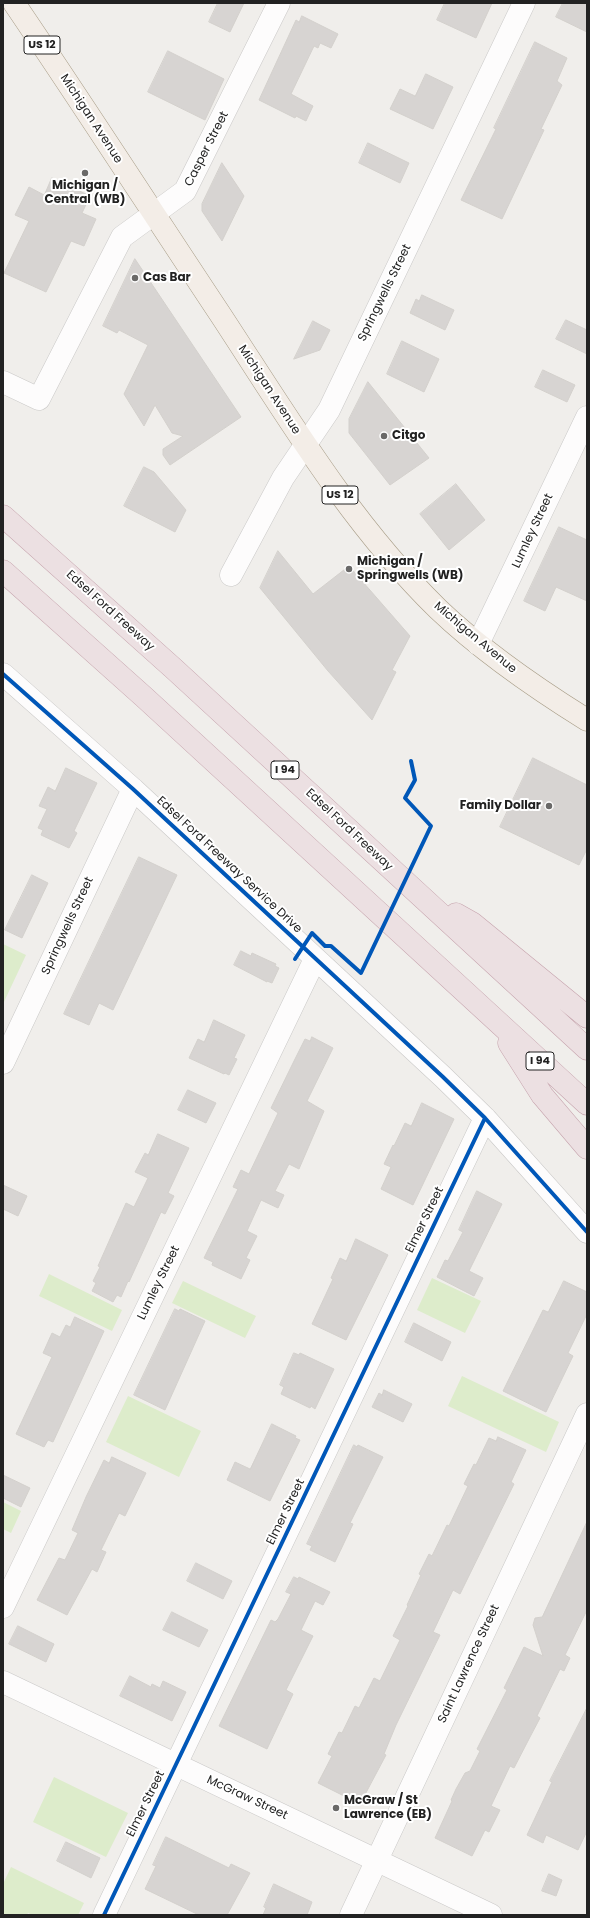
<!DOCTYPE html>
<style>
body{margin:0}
#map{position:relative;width:590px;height:1918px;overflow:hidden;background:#f0eeeb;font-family:Poppins,sans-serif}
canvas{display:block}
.frame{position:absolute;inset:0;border:4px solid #222;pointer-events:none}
</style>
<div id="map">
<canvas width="590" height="1918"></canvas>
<div class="frame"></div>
</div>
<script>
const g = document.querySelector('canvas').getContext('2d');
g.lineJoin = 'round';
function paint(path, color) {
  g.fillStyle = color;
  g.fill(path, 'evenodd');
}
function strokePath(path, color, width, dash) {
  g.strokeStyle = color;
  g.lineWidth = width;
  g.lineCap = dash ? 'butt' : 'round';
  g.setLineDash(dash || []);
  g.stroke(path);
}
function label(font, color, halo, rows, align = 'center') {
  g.font = font + ' Poppins,sans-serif';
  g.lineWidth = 4;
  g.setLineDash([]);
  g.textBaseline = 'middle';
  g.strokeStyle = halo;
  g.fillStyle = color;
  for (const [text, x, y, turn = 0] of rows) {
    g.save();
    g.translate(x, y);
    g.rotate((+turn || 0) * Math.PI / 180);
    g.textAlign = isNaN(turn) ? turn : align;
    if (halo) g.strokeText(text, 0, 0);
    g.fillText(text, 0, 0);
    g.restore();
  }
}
const grass = new Path2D(`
 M 3,944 L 26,955 L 3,1004 Z
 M 49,1274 L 122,1310 L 112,1331 L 39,1296 Z
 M 432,1278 L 481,1301 L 465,1333 L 417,1310 Z
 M 183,1281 L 256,1316 L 245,1338 L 172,1303 Z
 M 462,1376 L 559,1422 L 546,1452 L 448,1406 Z
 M 128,1396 L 201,1431 L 179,1477 L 106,1442 Z
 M 3,1502 L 21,1511 L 11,1533 L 3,1529 Z
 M 54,1777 L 128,1813 L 106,1857 L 33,1822 Z
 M 11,1867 L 84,1903 L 78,1915 L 33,1915 L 28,1913 L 27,1915 L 3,1915 L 3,1884 Z`);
const building = new Path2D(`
 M 218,3 L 244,3 L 230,32 L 209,22 Z
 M 445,3 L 492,3 L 476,38 L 437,20 Z
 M 563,3 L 587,3 L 587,32 L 556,17 Z
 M 302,16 L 338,34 L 331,48 L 320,43 L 318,48 L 314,46 L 291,94 L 313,106 L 306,121 L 296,116 L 295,118 L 259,100 L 296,20 L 299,22 Z
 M 535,42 L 567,58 L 557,81 L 562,85 L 541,129 L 544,130 L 502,219 L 461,200 L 496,129 L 494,128 Z
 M 168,51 L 224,79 L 205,120 L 148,92 Z
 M 426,74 L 453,87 L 433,129 L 390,109 L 400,89 L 415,96 Z
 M 368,143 L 409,163 L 400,183 L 359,163 Z
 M 222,163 L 244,196 L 222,241 L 202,211 L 202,204 Z
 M 52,178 L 90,196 L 82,213 L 96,219 L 84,246 L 71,241 L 46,292 L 4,273 L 29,221 L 15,215 L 29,187 L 44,195 Z
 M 135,259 L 241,417 L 170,465 L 163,455 L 163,449 L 183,436 L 172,433 L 155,405 L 144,426 L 124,394 L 148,345 L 119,330 L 117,333 L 103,326 Z
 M 422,295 L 454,310 L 445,330 L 410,313 L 416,299 L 419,301 Z
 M 566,320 L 587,330 L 587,354 L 556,339 Z
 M 313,321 L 330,330 L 320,350 L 294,359 Z
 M 402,341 L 439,359 L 424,392 L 387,374 Z
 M 543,370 L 575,385 L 567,402 L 535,387 Z
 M 368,382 L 429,458 L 390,485 L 349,433 L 349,419 Z
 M 144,467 L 154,472 L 186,510 L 175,532 L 124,506 Z
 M 456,484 L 485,520 L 449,550 L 420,514 Z
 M 559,527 L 587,540 L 587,601 L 556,587 L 545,611 L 524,601 Z
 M 278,551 L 313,594 L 349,566 L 410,636 L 392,670 L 396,672 L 372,720 L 328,671 L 260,588 Z
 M 533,758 L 587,785 L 587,849 L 579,865 L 500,827 Z
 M 66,768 L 97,783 L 74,831 L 77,833 L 69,848 L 41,835 L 43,830 L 38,828 L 47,809 L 39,806 L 48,787 L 55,791 Z
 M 139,857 L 177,875 L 113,1010 L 99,1003 L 89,1025 L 64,1014 Z
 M 32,875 L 48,883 L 22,938 L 5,930 Z
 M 241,951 L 251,956 L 252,953 L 276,964 L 275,966 L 279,968 L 272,983 L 267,981 L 267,982 L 234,965 Z
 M 214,1020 L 245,1035 L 234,1058 L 237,1059 L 229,1075 L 225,1073 L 224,1074 L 189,1058 L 198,1039 L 204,1042 Z
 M 312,1037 L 333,1048 L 307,1101 L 324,1111 L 299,1169 L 289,1164 L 275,1191 L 284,1195 L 278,1208 L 261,1200 L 247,1231 L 257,1236 L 246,1258 L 250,1260 L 241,1279 L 212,1265 L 213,1262 L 204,1258 L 238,1189 L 233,1187 L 241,1170 L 249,1174 L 278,1113 L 271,1108 L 294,1061 L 305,1039 L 310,1041 Z
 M 188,1090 L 216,1103 L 206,1123 L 178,1110 Z
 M 422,1103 L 454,1119 L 413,1205 L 381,1189 L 391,1167 L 384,1164 L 393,1145 L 394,1146 L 405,1123 L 411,1126 Z
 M 158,1134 L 189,1148 L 168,1193 L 174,1196 L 165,1214 L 161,1212 L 129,1282 L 128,1281 L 121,1297 L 117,1295 L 113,1302 L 92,1291 L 96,1283 L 93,1281 L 100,1267 L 98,1266 L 126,1203 L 134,1207 L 148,1178 L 135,1172 L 145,1153 L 148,1155 Z
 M 3,1185 L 27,1196 L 18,1216 L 3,1209 Z
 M 477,1191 L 502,1204 L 469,1271 L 483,1278 L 474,1296 L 437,1277 L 445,1260 L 448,1261 L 463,1232 L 459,1230 Z
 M 356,1239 L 388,1255 L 346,1340 L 312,1324 L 333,1279 L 331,1278 L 340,1258 L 346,1261 Z
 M 564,1281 L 587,1292 L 587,1314 L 568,1353 L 573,1356 L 546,1412 L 503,1391 L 543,1310 L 548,1312 Z
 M 175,1309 L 179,1311 L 180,1309 L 205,1321 L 165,1410 L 134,1395 Z
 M 75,1317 L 104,1331 L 53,1442 L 48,1440 L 44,1447 L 16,1434 L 52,1357 L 43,1353 L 52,1333 L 60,1337 L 66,1325 L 70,1327 Z
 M 414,1323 L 451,1342 L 442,1361 L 405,1342 Z
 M 294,1353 L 299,1355 L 300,1353 L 334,1369 L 315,1409 L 311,1406 L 310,1408 L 281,1394 L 284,1387 L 280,1385 Z
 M 384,1390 L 412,1404 L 403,1422 L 372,1407 L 379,1393 L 382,1395 Z
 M 272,1424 L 296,1436 L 295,1438 L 300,1440 L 270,1501 L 227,1480 L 235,1462 L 250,1469 Z
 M 498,1437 L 526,1450 L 511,1482 L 514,1484 L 460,1594 L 453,1590 L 433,1632 L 440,1635 L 396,1725 L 384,1754 L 386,1755 L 360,1804 L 318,1783 L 332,1756 L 328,1754 L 339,1732 L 342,1733 L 355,1706 L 359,1708 L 374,1678 L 380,1681 L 400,1640 L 393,1636 L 408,1606 L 407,1605 L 421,1575 L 419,1574 L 429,1554 L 432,1556 L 447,1525 L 449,1526 L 468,1486 L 464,1484 L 474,1464 L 476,1465 L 489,1438 L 496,1441 Z
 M 354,1445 L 357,1447 L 358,1445 L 383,1457 L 350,1523 L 353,1524 L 335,1562 L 310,1550 L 312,1546 L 307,1544 Z
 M 112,1457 L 146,1473 L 125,1516 L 119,1513 L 101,1550 L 106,1552 L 97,1572 L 92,1569 L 67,1615 L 37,1600 L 59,1558 L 65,1560 L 78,1533 L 72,1530 L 86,1497 L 104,1460 L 109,1463 Z
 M 3,1475 L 30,1488 L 21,1507 L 3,1498 Z
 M 587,1522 L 587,1610 L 565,1655 L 570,1658 L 564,1671 L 560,1669 L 537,1716 L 540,1718 L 530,1737 L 514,1768 L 510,1766 L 491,1806 L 500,1810 L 489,1832 L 485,1830 L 472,1856 L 435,1838 L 452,1801 L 451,1800 L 456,1789 L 465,1773 L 470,1771 L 480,1751 L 477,1749 L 507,1690 L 504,1688 L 524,1647 L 543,1656 L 533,1625 L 535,1618 L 542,1617 Z
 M 196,1563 L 232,1581 L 223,1599 L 187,1581 Z
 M 294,1577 L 298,1579 L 299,1577 L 330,1592 L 323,1605 L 315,1601 L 301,1630 L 313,1636 L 286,1690 L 293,1694 L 267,1749 L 219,1726 L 271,1620 L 275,1622 L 278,1619 L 291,1594 L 286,1592 Z
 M 172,1612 L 208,1630 L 199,1647 L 163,1630 Z
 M 18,1626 L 54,1644 L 46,1662 L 9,1644 Z
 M 130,1676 L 151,1687 L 152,1684 L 160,1688 L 163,1681 L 186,1692 L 172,1721 L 120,1696 Z
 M 587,1708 L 587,1831 L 578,1850 L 546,1835 L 543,1843 L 527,1835 L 552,1782 L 550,1781 Z
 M 166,1837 L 229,1868 L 231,1864 L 250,1873 L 227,1915 L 199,1915 L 145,1889 L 156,1866 L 153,1865 Z
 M 66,1842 L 100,1858 L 91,1878 L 57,1861 Z
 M 549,1874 L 562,1880 L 556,1896 L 542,1891 Z
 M 274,1884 L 312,1902 L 307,1915 L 263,1915 L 266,1908 L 264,1907 Z`);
const minor = new Path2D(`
 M 3,382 L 39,399 L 122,237 L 185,191 L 279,3
 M 231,575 L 283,478 L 329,410 L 524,3
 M 478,644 L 587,417
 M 3,674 L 133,789 L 443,1077 L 485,1118 L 587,1232
 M 3,1063 L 133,789
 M 3,1607 L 315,959
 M 3,1682 L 491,1915
 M 104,1915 L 485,1118
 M 351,1915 L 587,1414`);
const major = new Path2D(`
 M 14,3 C 84,106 151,210 220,314 C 287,416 350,523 438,609 C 483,652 534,687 587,720`);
const highway = new Path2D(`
 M 3,516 L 173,668 L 587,1049
 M 3,571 L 144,697 L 587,1104
 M 456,914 L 472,923 L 587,1017
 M 509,1043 L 542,1095 L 587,1148`);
const cycleway = new Path2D(`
 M 3,674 L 133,789 L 443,1077 L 485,1118 L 587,1232
 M 295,959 L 312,933 L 325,946 L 331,946 L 361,973 L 431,826 L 405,798 L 415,780 L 411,761
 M 104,1915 L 485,1118`);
const markers = [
 [85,173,4,"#6a6968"],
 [135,278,4,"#6a6968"],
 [384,436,4,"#6a6968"],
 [349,569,4,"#6a6968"],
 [549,806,4,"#6a6968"],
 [336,1808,4,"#6a6968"]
];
const shields = [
 [42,45,36],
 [340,495,36],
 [285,770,28],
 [540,1061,28]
];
const shieldNames = [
 ["US 12",42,45],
 ["US 12",340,495],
 ["I 94",285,770],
 ["I 94",540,1061]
];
const streetNames = [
 ["Michigan Avenue",91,119,57],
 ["Casper Street",207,149,-63],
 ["Springwells Street",385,293,-64],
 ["Michigan Avenue",269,390,57],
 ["Lumley Street",533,531,-65],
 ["Edsel Ford Freeway",110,611,42],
 ["Michigan Avenue",475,638,40],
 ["Edsel Ford Freeway",349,830,43],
 ["Edsel Ford Freeway Service Drive",229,865,43],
 ["Springwells Street",68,926,-65],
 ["Elmer Street",425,1220,-64],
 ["Lumley Street",159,1283,-64],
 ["Elmer Street",286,1512,-64],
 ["Saint Lawrence Street",469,1664,-65],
 ["McGraw Street",247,1798,25],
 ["Elmer Street",146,1804,-64]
];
const poiNames = [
 ["Michigan /",85,186,"center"],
 ["Central (WB)",85,200,"center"],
 ["Cas Bar",143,278],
 ["Citgo",392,436],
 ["Michigan /",357,562],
 ["Springwells (WB)",357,576],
 ["Family Dollar",541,806,"right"],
 ["McGraw / St",344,1801],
 ["Lawrence (EB)",344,1815]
];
paint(grass, '#ddeccb');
paint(building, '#d7d4d2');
strokePath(building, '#d3d0cc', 1);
strokePath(minor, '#c9c8c7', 23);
strokePath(major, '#a79c86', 23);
strokePath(highway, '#c5a2ac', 23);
strokePath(minor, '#fdfcfc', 22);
strokePath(major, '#f3ede7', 22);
strokePath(highway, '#ece0e2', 22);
strokePath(cycleway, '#0057b8', 4);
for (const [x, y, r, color] of markers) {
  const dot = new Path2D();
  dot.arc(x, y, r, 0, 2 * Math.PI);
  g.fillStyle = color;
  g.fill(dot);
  strokePath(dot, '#fff', 1.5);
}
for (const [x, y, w] of shields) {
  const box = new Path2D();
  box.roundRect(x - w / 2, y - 9, w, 18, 3);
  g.fillStyle = '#fff';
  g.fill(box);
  strokePath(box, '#222', 1);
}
label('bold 11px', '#222', null, shieldNames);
label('12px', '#222', '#fff', streetNames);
label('bold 12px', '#222', '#fff', poiNames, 'left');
</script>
